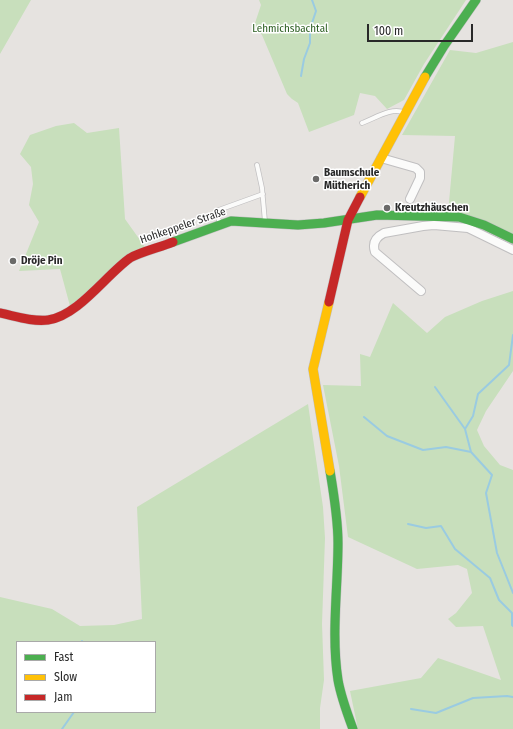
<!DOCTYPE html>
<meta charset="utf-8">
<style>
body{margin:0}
#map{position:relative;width:513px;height:729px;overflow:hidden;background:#e6e3e0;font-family:"Fira Sans Condensed",sans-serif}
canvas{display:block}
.legend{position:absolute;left:16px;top:641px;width:140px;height:72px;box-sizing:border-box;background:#fff;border:1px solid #a9a9a9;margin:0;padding:5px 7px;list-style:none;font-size:12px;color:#292929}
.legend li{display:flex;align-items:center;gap:8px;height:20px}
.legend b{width:20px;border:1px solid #a9a9a9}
.scale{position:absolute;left:367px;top:24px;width:106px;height:18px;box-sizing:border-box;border:2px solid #292929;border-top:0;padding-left:5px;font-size:12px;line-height:14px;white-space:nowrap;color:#292929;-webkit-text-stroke:3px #fff;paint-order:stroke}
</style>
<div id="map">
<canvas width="513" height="729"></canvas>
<ul class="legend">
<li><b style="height:5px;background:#4caf50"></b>Fast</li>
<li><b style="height:5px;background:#ffc107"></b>Slow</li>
<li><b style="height:5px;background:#c62828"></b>Jam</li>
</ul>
<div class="scale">100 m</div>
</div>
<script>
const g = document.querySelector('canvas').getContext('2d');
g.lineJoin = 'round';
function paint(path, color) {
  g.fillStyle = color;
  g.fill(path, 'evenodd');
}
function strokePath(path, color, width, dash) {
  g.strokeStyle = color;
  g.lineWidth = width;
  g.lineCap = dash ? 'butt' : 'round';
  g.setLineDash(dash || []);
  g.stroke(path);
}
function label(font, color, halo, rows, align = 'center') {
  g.font = font + ' "Fira Sans Condensed",sans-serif';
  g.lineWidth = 3;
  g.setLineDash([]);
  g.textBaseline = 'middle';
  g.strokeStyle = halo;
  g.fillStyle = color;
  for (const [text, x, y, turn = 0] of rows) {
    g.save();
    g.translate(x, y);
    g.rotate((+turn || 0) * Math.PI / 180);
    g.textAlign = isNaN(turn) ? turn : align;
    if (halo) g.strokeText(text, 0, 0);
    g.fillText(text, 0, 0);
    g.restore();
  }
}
const green = new Path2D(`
 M 0,0 L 31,0 L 0,54 Z
 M 259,0 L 466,0 L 424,64 L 404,100 L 387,109 L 375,96 L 360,93 L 354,115 L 309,132 L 298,103 L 292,99 L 287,94 L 262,35 L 254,26 L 261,5 Z
 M 513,42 L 513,234 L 448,213 L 455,136 L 402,135 L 450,50 L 476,53 Z
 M 74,123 L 87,133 L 119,128 L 125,219 L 145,247 L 70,306 L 60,269 L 19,271 L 39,222 L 29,205 L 33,184 L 31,167 L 20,154 L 30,135 L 56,126 Z
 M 513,291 L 513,371 L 486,411 L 477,430 L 484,446 L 500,465 L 513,470 L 513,729 L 358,729 L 350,691 L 421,678 L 438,658 L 501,680 L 483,626 L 456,627 L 448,619 L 456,613 L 472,593 L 467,569 L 458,565 L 417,569 L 348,537 L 339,466 L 323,385 L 361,386 L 360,354 L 370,357 L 393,303 L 427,333 L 445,317 L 482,301 Z
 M 308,404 L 323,507 L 325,538 L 322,624 L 324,680 L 320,708 L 320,729 L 0,729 L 0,597 L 52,609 L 80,626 L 114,625 L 142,619 L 137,507 ZM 17,642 L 155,642 L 155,712 L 17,712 Z`);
const stream = new Path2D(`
 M 301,76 L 304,59 L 310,43 L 310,29 L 316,11 L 312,0
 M 435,387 L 465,429 L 471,452 L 492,475 L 486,493 L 497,553 L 513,593
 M 364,417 L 387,436 L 423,450 L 446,447 L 471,452
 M 465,429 L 473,416 L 478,394 L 509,365 L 513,335
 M 408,524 L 426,528 L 441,526 L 455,549 L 490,578 L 499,600 L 512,613 L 512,625 L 513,626
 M 82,641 L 82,642
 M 411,709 L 436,713 L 473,698 L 507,696 L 513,697
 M 62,729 L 74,712`);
const lane = new Path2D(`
 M 362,123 C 374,119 392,106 405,113
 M 257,165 L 262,188 L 265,222
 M 220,224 L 216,211 L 263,194`);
const street = new Path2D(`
 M 381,158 L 416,168 L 420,172 L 420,178 L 410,199
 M 421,291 L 375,252 C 372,243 376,237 384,233 L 423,226 L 434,225 L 468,228 L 513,250`);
const fast = new Path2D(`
 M 425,77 L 444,46 L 476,0
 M 173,242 L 231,221 L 298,225 L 324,223 L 377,215 L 459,217 L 484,225 L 513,239
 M 330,471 C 334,495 338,518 338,543 C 338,588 331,635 338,680 C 341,697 347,713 353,729`);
const slow = new Path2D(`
 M 360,197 L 425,77
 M 329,302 L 313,369 L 330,471`);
const jam = new Path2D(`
 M 329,302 L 348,220 L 360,197
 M 0,313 C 15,316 32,322 48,320 C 78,316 106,275 130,258 C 140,252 161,247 173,242`);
const markers = [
 [316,179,4,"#6b6a69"],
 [387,208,4,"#6b6a69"],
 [13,261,4,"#6b6a69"]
];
const parkNames = [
 ["Lehmichsbachtal",290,29]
];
const poiNames = [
 ["Baumschule",324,173],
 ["Mütherich",324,186],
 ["Kreutzhäuschen",395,208],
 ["Dröje Pin",21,261]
];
const streetNames = [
 ["Hohkeppeler Straße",183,226,-19]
];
paint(green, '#c8dfbc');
strokePath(stream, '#9acbe1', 2);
strokePath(lane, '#c0bfc0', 5.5);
strokePath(street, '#c0bfc0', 10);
strokePath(fast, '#c0bfc0', 10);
strokePath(slow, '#c0bfc0', 10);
strokePath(jam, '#c0bfc0', 10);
strokePath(lane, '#fbfbfa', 4);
strokePath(street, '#fbfbfa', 8);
strokePath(fast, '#4caf50', 9);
strokePath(slow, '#ffc107', 9);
strokePath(jam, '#c62828', 9);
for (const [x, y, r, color] of markers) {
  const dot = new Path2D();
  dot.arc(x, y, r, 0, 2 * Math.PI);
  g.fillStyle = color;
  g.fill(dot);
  strokePath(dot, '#fff', 1.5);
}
label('11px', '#2b5e21', '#fff', parkNames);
label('bold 11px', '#292929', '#fff', poiNames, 'left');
label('11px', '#292929', '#fff', streetNames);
</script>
